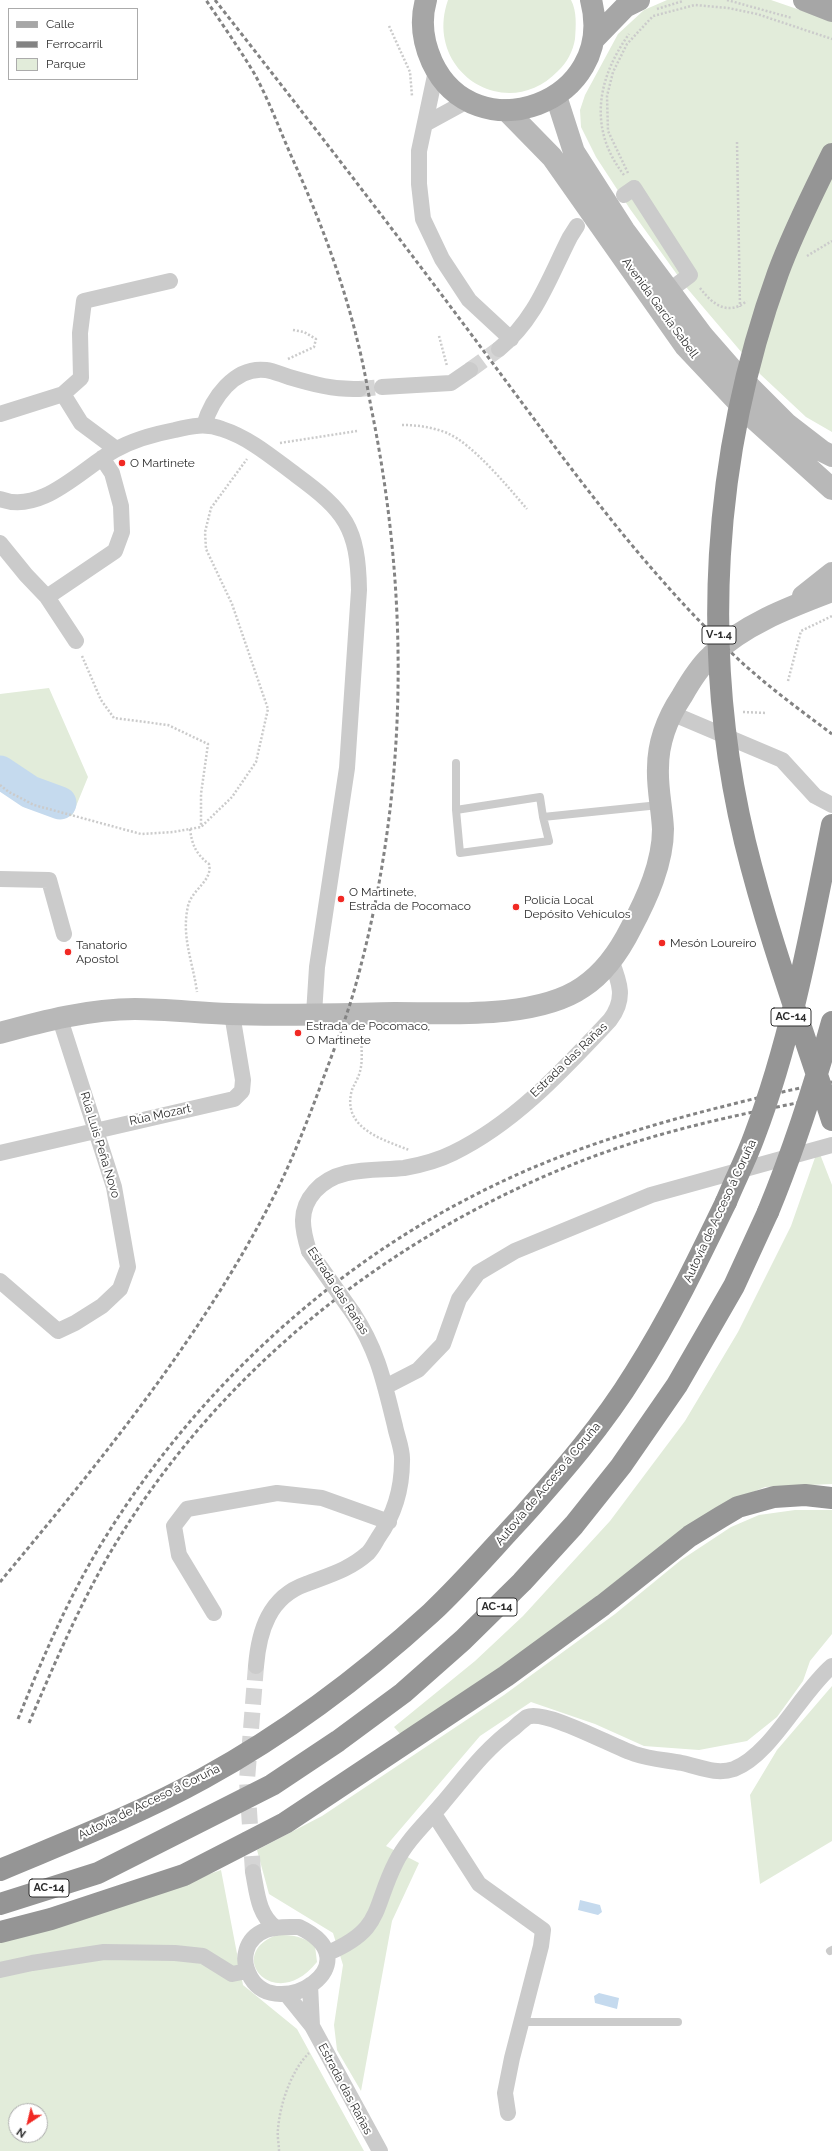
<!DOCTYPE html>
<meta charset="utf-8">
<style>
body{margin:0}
#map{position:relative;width:832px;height:2151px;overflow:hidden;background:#fff;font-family:Raleway,sans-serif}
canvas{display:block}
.legend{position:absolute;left:8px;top:8px;width:130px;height:72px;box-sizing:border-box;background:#fff;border:1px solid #ababab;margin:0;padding:5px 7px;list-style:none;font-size:12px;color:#2e2e2e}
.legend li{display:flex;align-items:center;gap:8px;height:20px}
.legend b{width:20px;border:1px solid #ababab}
.north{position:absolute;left:8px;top:2103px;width:40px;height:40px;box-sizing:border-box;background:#fff;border:1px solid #ababab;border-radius:50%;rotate:215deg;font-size:11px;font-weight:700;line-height:16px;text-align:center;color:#2e2e2e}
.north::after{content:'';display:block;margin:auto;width:14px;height:18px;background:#f12924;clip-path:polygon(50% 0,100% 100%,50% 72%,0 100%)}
</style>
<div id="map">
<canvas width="832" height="2151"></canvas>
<ul class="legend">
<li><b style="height:5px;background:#a6a6a6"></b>Calle</li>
<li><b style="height:5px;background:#838383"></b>Ferrocarril</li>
<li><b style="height:11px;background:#e2ecda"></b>Parque</li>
</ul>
<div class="north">N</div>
</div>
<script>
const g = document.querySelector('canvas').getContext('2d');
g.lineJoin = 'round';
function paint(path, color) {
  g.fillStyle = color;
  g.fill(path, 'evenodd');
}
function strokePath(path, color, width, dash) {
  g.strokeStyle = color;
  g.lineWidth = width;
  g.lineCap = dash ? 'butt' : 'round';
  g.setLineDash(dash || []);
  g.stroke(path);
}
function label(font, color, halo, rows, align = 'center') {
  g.font = font + ' Raleway,sans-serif';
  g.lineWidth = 4;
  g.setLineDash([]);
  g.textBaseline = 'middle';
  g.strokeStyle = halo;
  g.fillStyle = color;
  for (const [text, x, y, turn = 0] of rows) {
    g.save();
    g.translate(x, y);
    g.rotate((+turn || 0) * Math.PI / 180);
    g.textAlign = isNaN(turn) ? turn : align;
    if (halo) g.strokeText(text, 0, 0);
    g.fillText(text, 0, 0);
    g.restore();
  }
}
const green = new Path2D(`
 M 448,0 L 571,0 C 577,11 576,26 575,39 C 573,51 567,63 558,71 C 506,125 423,71 448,0 Z
 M 667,0 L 771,0 L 832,21 L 832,432 L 806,417 L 760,374 L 686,287 L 630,209 L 596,157 L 581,127 L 580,110 L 585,95 L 618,34 L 644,10 Z
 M 49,688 L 88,777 L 72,816 L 0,768 L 0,694 Z
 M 818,1149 L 832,1185 L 832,1484 L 765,1487 L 729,1502 L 519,1658 L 402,1736 L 394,1727 L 475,1661 L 523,1616 L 610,1521 L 685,1421 L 738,1332 L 791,1226 Z
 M 795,1510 L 832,1510 L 832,1634 L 810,1661 L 803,1681 L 777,1717 L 747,1741 L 699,1750 L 644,1746 L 595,1724 L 531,1702 L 480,1736 L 386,1846 L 419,1863 L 392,1921 L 361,2091 L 337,2050 L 334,2025 L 343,1965 L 333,1933 L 269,1894 L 257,1850 L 322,1816 L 504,1695 L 615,1614 L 681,1560 L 731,1527 L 759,1515 Z
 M 832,1686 L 832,1841 L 760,1884 L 750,1795 L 777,1750 Z
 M 221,1870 L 243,1985 L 297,2029 L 364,2151 L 0,2151 L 0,1941 L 103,1911 ZM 16,2111 L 40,2111 L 40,2135 L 16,2135 Z
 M 277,1935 C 293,1935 303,1936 315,1946 L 317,1962 C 275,2015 223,1954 277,1935 Z`);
const water = new Path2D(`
 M 580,1900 L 600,1905 L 602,1912 L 598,1915 L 578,1910 Z
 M 599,1993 L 619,1998 L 617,2009 L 595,2003 L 594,1996 Z`);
const river = new Path2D(`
 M 0,772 L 30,792 L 60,803`);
const streetTunnel = new Path2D(`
 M 470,370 L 499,349
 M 359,389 L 382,387
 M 253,1872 L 247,1780 L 256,1666`);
const path = new Path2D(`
 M 727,0 L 792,18
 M 657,9 L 683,1
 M 389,26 L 410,72 L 412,96
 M 737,142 L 740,307
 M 628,173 L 608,131 L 607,96 L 613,72 L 627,44 L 653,16 L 695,5 L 728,8 L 757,14 L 832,39
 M 624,175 C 588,129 597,79 629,34
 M 807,256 L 832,241
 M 700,288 C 713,305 728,316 747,301
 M 439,336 L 447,366
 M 288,359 L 314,347 L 316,339 L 304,332 L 293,330
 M 402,425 C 417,425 432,427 447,433 C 473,444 508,487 527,509
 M 280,443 L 357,431
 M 82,656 L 101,700 L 114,718 L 168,725 L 208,744 L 201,794 L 201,827
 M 788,681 L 801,631 L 832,616
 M 743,712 L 767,713
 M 0,785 L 9,792 L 34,805 L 141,834 L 173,832 L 201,827 L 232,797 L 256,762 L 268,709 L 232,604 L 206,549 L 205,532 L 211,508 L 247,459
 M 190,829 C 192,845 196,854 209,864 C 213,881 192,889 188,906 C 181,937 193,962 197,992
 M 361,1034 C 361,1047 364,1064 358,1077 C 356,1083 352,1087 351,1094 C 344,1129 384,1140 409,1150
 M 279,2151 C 279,2144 277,2136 278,2129 C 280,2104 291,2071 309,2053`);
const lane = new Path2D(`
 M 456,763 L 456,810
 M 543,817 L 549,841 L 460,853 L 456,810 L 540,797 L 543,817 L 659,805
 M 830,1951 L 832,1950
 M 521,2022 L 678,2022`);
const street = new Path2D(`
 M 436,71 L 419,151 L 419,184 L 423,219 L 442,259 L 469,300 L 511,339
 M 425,124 L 469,100
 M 624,195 L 634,188 L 690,275 L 670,290
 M 499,349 C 536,319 549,278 570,237 L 577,226
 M 382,387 L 451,383 L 470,370
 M 63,394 L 81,378 L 80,333 L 84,301 L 170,281
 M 0,414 L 63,394 L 81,423 L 116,449
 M 204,425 C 212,399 234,366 266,370 C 274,371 282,375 289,377 C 313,384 334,390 359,389
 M 0,499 C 42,515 82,468 115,450 C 133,440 154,434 175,430 C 191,426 206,423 222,429 C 250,438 273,458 296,475 C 345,511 358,527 359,590 L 347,768 L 317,967 L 314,1014
 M 0,543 L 26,575 L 47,597 L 76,641
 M 47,597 L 115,551 L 122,532 L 121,506 L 112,473 L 102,458
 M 671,713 L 782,760 L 815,796 L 832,805
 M 0,879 L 49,880 L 64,934
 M 0,1153 L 234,1099 L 242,1091 L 243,1080 L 232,1014
 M 309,1251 C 302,1229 298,1210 315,1191 C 337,1166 374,1171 404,1168 C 421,1165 437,1161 453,1153 C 515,1123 564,1069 610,1020 C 626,999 620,983 611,960
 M 0,1281 L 58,1331 L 75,1323 L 102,1306 L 120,1289 L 128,1267 L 114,1187 L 60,1019
 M 385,1387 L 418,1370 L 443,1344 L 459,1299 L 478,1273 L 515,1251 L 651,1195 L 832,1145
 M 214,1613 L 179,1555 L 174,1526 L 187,1509 L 277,1493 L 322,1498 L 389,1522
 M 256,1666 C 259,1631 269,1597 306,1584 C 329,1575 349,1570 368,1553 C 372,1549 375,1543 378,1538 C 395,1514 402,1490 402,1461 C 403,1450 397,1437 395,1426 C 384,1382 378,1351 353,1313
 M 434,1814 L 479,1884 L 543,1930 L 541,1946 L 512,2058 L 505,2093 L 508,2113
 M 253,1872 C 257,1892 258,1915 276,1928
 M 299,1927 C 375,1963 278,2023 251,1978 C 240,1960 245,1938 266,1930 C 276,1926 288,1927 299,1927 Z
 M 328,1953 C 384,1929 372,1909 396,1862 C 407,1840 426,1823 442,1804 C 465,1777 485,1749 514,1728 C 518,1724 523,1720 527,1717 C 546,1709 613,1747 635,1754 C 650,1759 666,1760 682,1763 C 700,1767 716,1775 734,1769 C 771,1755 801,1692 832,1666
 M 0,1970 L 32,1963 L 104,1952 L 175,1953 L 203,1956 L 232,1974 L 247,1971
 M 310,1985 L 312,2026
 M 287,1995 L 312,2026 L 380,2151`);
const secondary = new Path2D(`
 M 556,96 L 574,152 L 624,230 L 703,336 L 731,368 L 787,424 L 822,451 L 832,456
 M 506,110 L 552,157 L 685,346 L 752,417 L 832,489
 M 803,596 L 832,573
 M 0,1033 C 43,1021 90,1009 135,1009 C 167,1009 198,1013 229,1014 C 284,1016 340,1014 395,1013 C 450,1013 537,1019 583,987 C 604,973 620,950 631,928 C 647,898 663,863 663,829 C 662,808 657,788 658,768 C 658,742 668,717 682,696 C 690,682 699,667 711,656 C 744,624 790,607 832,591`);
const primary = new Path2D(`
 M 426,0 C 420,21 423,42 432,62 C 475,154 618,103 591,0
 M 804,0 L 832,11
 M 593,40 L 625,7 L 639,0`);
const highway = new Path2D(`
 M 0,1870 C 69,1841 139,1814 204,1778 C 286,1733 362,1676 431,1613 C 463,1583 492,1549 522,1517 C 563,1471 603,1425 635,1373 C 670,1318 698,1260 726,1202
 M 0,1904 L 98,1873 L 272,1785 L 338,1741 L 403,1693 L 463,1640 L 522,1582 L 574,1525 L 621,1466 L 677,1385 L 734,1286 L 768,1212
 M 0,1932 L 51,1919 L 184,1875 L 285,1823 L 506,1676 L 603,1605 L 690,1536 L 721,1517 L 738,1507 L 774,1497 L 805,1495 L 832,1498`);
const rail = new Path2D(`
 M 215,0 C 309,120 403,242 494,365 C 570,467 644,571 737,658 C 767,686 800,710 832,734
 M 0,1582 C 103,1458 207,1331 279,1186 C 294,1155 307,1122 319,1090 C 331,1057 344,1025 354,991 C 408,800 411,602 371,407 C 367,385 363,362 357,339 C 342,278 319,217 293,160 C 280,131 269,100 254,73 C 239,48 222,24 206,0
 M 18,1719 C 41,1662 65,1605 97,1551 C 184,1405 317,1276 469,1198 C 550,1155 637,1128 725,1106 C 761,1097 796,1088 832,1082
 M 29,1723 C 54,1665 78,1608 110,1553 C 219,1368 393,1232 592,1157 C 669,1128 751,1112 832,1096`);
const streetBridge = new Path2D(`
 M 309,1251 L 353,1313`);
const highwayBridge = new Path2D(`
 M 832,154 C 813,193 793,232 778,273 C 712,455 700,654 745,842 C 768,936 802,1028 832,1120
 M 726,1202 C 735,1180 746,1159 754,1137 C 792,1037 811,930 832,825
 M 768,1212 C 794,1149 814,1087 832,1022`);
const markers = [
 [122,463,4,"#f12924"],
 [341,899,4,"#f12924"],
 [516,907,4,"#f12924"],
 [662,943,4,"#f12924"],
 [68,952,4,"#f12924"],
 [298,1033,4,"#f12924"]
];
const shields = [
 [719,635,34],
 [791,1017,40],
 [497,1607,40],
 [49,1888,40]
];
const shieldNames = [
 ["V-1.4",719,635],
 ["AC-14",791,1017],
 ["AC-14",497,1607],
 ["AC-14",49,1888]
];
const streetNames = [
 ["Avenida García Sabell",660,308,54],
 ["Estrada das Rañas",569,1060,-44],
 ["Rúa Mozart",160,1115,-12],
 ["Rúa Luis Peña Novo",100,1145,73],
 ["Autovía de Acceso á Coruña",720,1211,-65],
 ["Estrada das Rañas",338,1291,57],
 ["Autovía de Acceso á Coruña",548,1484,-50],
 ["Autovía de Acceso á Coruña",149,1802,-26],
 ["Estrada das Rañas",345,2089,62]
];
const poiNames = [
 ["O Martinete",130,463],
 ["O Martinete,",349,892],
 ["Estrada de Pocomaco",349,906],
 ["Policía Local",524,900],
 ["Depósito Vehículos",524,914],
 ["Mesón Loureiro",670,943],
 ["Tanatorio",76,945],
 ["Apostol",76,959],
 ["Estrada de Pocomaco,",306,1026],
 ["O Martinete",306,1040]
];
paint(green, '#e2ecda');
paint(water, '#c5daee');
strokePath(river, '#c5daee', 33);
strokePath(streetTunnel, '#d5d5d5', 16, [16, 8]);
strokePath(path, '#cbcbcb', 2.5, [2, 2]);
strokePath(lane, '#cbcbcb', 8);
strokePath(street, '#cbcbcb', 16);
strokePath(secondary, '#b8b8b8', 22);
strokePath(primary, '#a6a6a6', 22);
strokePath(highway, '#959595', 22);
strokePath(rail, '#838383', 3, [4, 3]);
strokePath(streetBridge, '#cbcbcb', 16);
strokePath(highwayBridge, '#959595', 22);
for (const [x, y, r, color] of markers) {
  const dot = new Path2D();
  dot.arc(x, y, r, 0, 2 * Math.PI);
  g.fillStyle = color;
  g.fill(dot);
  strokePath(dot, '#fff', 1.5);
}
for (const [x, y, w] of shields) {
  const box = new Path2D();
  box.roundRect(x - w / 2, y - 9, w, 18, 3);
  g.fillStyle = '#fff';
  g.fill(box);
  strokePath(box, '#2e2e2e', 1);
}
label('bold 11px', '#2e2e2e', null, shieldNames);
label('12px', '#2e2e2e', '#fff', streetNames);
label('12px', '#2e2e2e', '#fff', poiNames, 'left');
</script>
